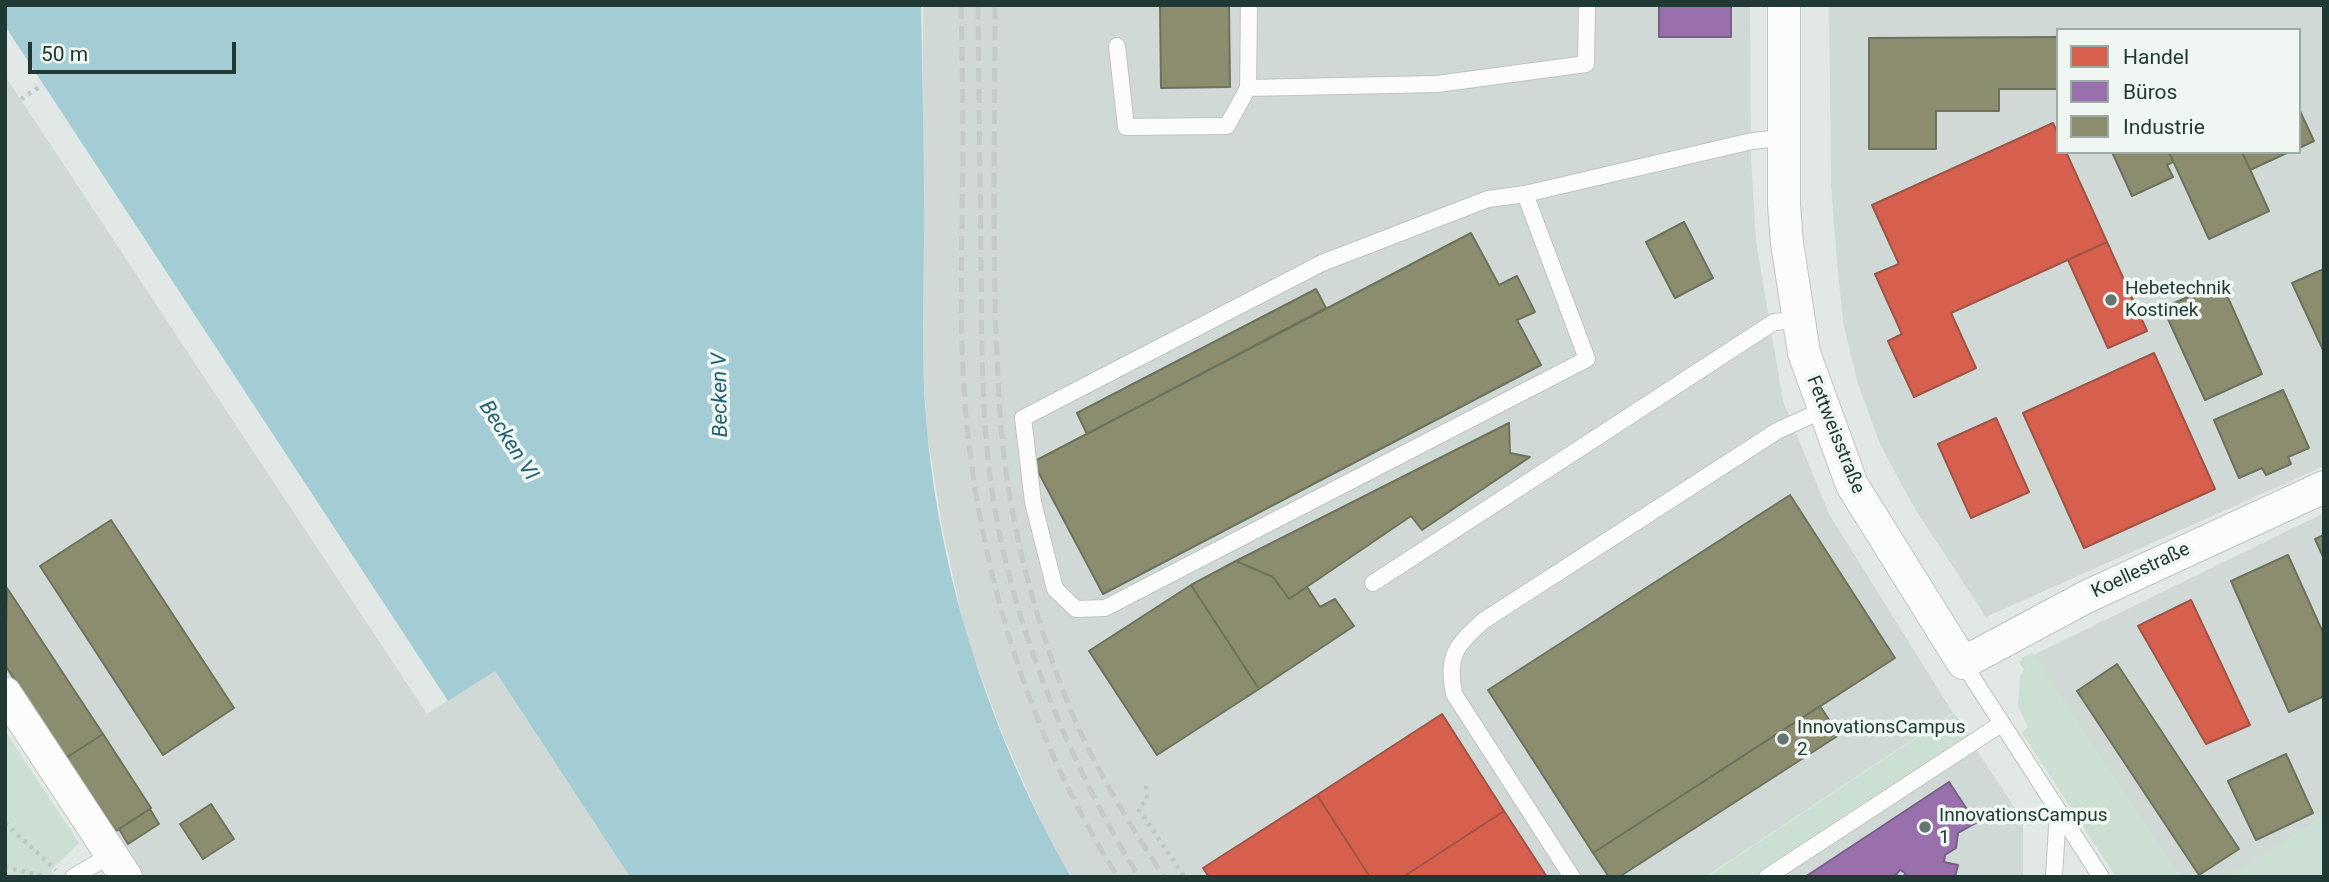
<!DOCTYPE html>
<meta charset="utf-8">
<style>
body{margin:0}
#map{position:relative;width:2329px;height:882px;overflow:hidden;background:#e2e8e5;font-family:Roboto,sans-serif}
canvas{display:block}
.frame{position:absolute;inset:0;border:7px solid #213934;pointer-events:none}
.legend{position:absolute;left:2056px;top:28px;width:245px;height:126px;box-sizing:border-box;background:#f0f7f3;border:2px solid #9daba7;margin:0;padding:9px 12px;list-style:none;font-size:21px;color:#213934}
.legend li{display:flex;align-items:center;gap:14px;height:35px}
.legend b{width:35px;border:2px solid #9daba7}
.scale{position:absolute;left:28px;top:42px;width:208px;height:32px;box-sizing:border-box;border:4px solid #213934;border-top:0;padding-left:9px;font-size:21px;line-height:24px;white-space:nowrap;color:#213934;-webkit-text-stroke:5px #f0f7f3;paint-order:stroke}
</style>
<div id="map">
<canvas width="2329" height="882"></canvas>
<div class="frame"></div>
<ul class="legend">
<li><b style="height:19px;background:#d6604d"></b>Handel</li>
<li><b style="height:19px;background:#9970ab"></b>Büros</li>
<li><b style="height:19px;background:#8c8c6e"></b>Industrie</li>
</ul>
<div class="scale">50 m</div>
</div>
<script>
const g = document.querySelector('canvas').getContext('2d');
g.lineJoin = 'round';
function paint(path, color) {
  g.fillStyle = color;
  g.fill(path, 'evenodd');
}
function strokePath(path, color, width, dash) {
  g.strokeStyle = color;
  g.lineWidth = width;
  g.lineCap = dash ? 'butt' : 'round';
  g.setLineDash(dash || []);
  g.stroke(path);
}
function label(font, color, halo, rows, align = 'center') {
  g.font = font + ' Roboto,sans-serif';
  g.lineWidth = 7;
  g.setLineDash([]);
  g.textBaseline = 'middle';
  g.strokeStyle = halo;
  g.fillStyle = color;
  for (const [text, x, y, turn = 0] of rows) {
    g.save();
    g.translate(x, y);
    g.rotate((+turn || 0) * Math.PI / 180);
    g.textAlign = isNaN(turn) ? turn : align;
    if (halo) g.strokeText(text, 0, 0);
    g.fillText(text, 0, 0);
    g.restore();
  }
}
const built = new Path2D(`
 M 923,5 L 1750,5 L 1751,158 L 1756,241 L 1783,401 L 1829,514 L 1953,713 L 1705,877 L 1071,877 L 1047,835 L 1002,733 L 966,636 L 942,526 L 927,432 L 921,338 Z
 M 1829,5 L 2324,5 L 2324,466 L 1986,617 L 1915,509 L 1880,444 L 1858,384 L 1843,322 L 1837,261 L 1831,185 ZM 2058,30 L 2299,30 L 2299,152 L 2058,152 Z
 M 5,76 L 427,714 L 494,670 L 630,877 L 144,877 L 5,670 Z
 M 2324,513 L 2324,827 L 2247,877 L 2161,877 L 2019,662 Z
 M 1975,748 L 2023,820 L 2023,877 L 1780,877 Z`);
const green = new Path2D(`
 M 2033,653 L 2181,877 L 2116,877 L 2022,733 L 2028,727 L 2018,706 L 2020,677 L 2026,665 L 2021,658 Z
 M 1954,713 L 1970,735 L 1756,877 L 1706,877 Z
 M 5,731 L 79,843 L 51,870 L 55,877 L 5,877 Z
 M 2324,815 L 2324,877 L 2227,877 Z`);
const water = new Path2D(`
 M 5,5 L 921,5 C 922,76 924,147 924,218 C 924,289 920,359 927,430 C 941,584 994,743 1071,877 L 630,877 L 495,671 L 448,701 L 5,26 Z`);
const shops = new Path2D(`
 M 2053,123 L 2058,134 L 2058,152 L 2066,152 L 2107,242 L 1951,313 L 1976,368 L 1914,397 L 1888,341 L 1902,334 L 1875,274 L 1899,264 L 1872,205 Z
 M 2107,242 L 2147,331 L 2108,348 L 2068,260 Z
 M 2154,353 L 2215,489 L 2084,548 L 2023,413 Z
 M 1996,418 L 2029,492 L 1971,518 L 1938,444 Z
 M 2191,600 L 2250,725 L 2206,744 L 2138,626 Z
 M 1442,714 L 1504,811 L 1403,877 L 1370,877 L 1317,795 Z
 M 1317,795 L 1370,877 L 1209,877 L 1203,868 Z
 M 1504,811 L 1547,877 L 1403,877 Z`);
const offices = new Path2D(`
 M 1659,5 L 1731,5 L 1731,37 L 1659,37 Z
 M 1949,782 L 1976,823 L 1958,833 L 1956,848 L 1945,855 L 1944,862 L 1958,865 L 1955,877 L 1904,877 L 1905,873 L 1900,870 L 1894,877 L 1805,877 Z`);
const industry = new Path2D(`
 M 1160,5 L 1229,5 L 1230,87 L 1161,88 Z
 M 2058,37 L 2058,89 L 1999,89 L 1999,111 L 1936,111 L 1936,149 L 1869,149 L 1869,38 Z
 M 2299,109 L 2314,141 L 2299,148 Z
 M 2112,152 L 2169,152 L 2173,162 L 2167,165 L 2173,177 L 2132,196 Z
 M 2169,152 L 2242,152 L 2269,211 L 2209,239 Z
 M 2242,152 L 2289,152 L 2250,170 Z
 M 1684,222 L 1713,278 L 1675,298 L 1646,242 Z
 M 1471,233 L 1499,285 L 1517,276 L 1535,312 L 1517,320 L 1541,365 L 1103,594 L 1033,462 Z
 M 2324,269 L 2324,352 L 2292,283 Z
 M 2221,282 L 2262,374 L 2205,400 L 2163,308 Z
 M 1316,289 L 1326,308 L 1087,434 L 1077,413 Z
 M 2283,390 L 2309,448 L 2288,457 L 2291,464 L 2266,475 L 2262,468 L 2239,478 L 2214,420 Z
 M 1509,423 L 1510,453 L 1530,457 L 1422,530 L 1411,516 L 1289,599 L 1273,577 L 1236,561 Z
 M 1790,495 L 1895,658 L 1593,853 L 1488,690 Z
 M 111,520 L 234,708 L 163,755 L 40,566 Z
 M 2324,535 L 2324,559 L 2315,539 Z
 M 2288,555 L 2324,635 L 2324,696 L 2289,712 L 2231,581 Z
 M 1236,561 L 1273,577 L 1289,599 L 1307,587 L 1320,607 L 1335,599 L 1354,626 L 1259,689 L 1191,585 Z
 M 1191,585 L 1259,689 L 1157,755 L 1089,651 Z
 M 7,588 L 103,734 L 66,758 L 5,665 Z
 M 2117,664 L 2239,849 L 2199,875 L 2077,691 Z
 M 1820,706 L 1839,735 L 1619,877 L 1609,877 L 1593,853 Z
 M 103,734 L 151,808 L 116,831 L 66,758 Z
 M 2286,754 L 2313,813 L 2256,840 L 2228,781 Z
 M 211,804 L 234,839 L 203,859 L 180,824 Z
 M 150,809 L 159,824 L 128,844 L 119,829 Z`);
const path = new Path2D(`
 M 21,99 L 42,85
 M 1146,786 L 1147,798 L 1139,810 L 1185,877
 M 5,823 L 56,870
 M 5,867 L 47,877`);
const service = new Path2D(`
 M 1249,5 L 1248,88 L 1437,84 L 1586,64 L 1587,5
 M 1117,46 L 1126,127 L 1227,126 L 1248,88
 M 1525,194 L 1587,359 L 1105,608 L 1076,609 L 1055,589 L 1033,502 L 1023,418 L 1322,263 L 1488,199 L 1525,194 L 1752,141 L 1782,138
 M 1373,583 L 1774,322 L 1798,320
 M 1963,663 L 2101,877
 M 73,877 L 111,855
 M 1572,877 L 1454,694 C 1447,655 1455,647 1483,621 L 1777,431 L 1823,410
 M 1767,877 L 2001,724
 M 2054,877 L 2058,810`);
const minor = new Path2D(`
 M 1784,5 L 1784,205 L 1787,243 L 1804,353 L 1852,485 L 1963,663 L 2086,597 L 2324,487
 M 5,693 L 126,877`);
const rail = new Path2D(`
 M 961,5 C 962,55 963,104 963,154 C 962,256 957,359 971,460 C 990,605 1039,754 1118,877
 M 978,5 C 979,92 980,179 981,265 C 982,343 981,421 993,498 C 1013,626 1071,768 1139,877
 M 995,5 C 995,141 991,278 1000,413 C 1006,509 1032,611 1067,701 C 1092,764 1127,820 1164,877`);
const markers = [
 [2111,300,7,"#657672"],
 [1783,739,7,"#657672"],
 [1925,827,7,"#657672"]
];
const poiNames = [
 ["Hebetechnik",2125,289],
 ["Kostinek",2125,311],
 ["InnovationsCampus",1797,728],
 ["2",1797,750],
 ["InnovationsCampus",1939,816],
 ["1",1939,838]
];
const streetNames = [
 ["Fettweisstraße",1835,435,68],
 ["Koellestraße",2141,571,-25]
];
const waterNames = [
 ["Becken V",721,395,-91],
 ["Becken VI",508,441,57]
];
paint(built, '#d0d9d5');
paint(green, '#cbe0d2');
paint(water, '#a4ccd4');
paint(shops, '#d6604d');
strokePath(shops, '#a05446', 2);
paint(offices, '#9970ab');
strokePath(offices, '#756087', 2);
paint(industry, '#8c8c6e');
strokePath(industry, '#6c735d', 2);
strokePath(service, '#bfc4c2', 18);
strokePath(minor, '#bfc4c2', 34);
strokePath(path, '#c0c8c5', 4.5, [3.5, 5]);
strokePath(service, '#fbfcfb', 16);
strokePath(minor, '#fbfcfb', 32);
strokePath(rail, '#c6cac9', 5, [14, 7]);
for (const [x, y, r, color] of markers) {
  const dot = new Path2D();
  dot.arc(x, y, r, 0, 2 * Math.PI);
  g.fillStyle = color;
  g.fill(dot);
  strokePath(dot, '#f0f7f3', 2.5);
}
label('19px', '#213934', '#f0f7f3', poiNames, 'left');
label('19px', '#213934', '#f0f7f3', streetNames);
label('italic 21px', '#1f6071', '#f0f7f3', waterNames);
</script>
